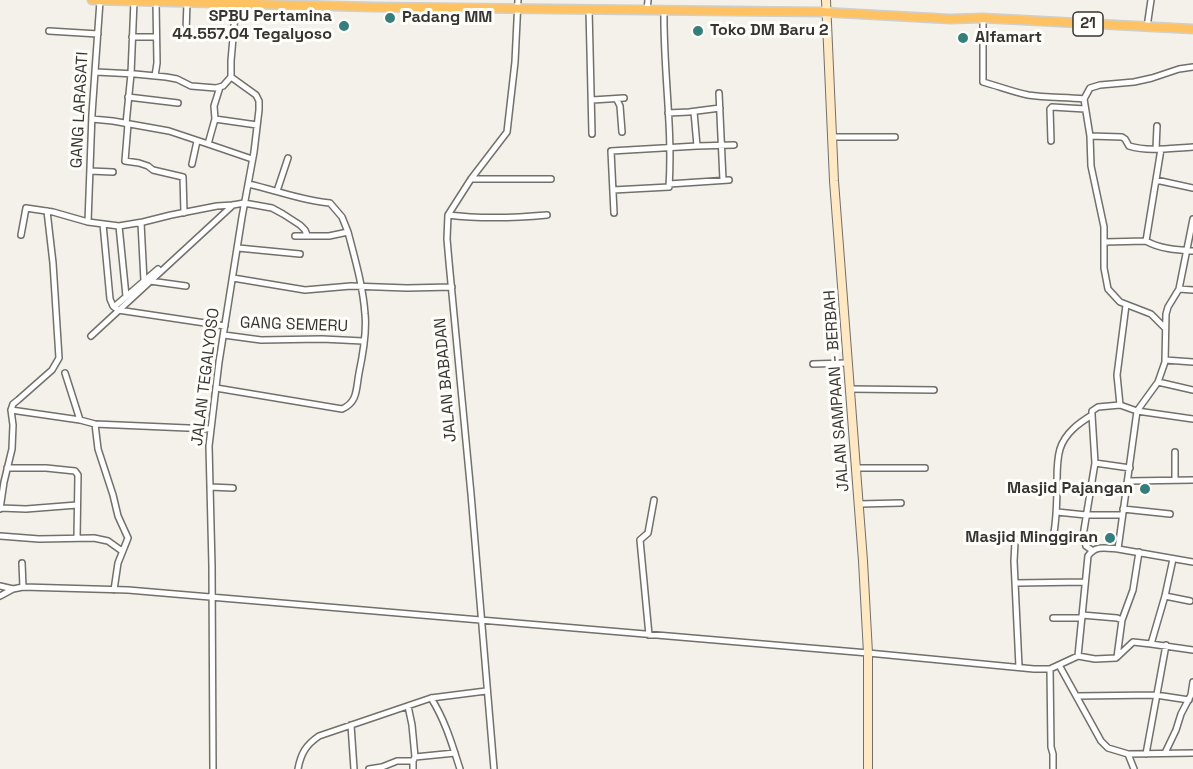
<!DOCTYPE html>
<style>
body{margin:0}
canvas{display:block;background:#f3f1e9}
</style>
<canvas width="1193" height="769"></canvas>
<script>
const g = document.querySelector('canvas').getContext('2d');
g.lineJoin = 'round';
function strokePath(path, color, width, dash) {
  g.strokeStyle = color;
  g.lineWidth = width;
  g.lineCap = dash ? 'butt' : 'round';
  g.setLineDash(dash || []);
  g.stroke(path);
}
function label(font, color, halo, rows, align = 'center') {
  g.font = font + ' "Space Grotesk",sans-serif';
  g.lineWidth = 6;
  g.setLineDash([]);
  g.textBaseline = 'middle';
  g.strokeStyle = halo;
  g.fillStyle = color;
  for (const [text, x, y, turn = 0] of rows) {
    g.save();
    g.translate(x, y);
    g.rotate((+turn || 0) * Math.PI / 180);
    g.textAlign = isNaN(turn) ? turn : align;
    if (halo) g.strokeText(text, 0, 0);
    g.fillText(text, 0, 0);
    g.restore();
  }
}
const minor = new Path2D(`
 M 589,9 L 592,134
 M 647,10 L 648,0
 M 983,18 L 983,82 C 998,86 1013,92 1028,95 C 1047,98 1066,97 1084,99
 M 1147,27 L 1151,0
 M 49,31 L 98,34
 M 186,32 L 187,2
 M 132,37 L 156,37
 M 1193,67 L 1179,69 L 1152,78 L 1134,82 L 1100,85 L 1090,88 L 1084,99 L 1090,136 L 1122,137 L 1125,139 L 1129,146 C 1149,152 1172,148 1193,147
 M 96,72 L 135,74 L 166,77 L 177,79 L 191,86 L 216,88 L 223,86 L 231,77
 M 155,76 L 157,63 L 156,2
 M 220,87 L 214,106 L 215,119 L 208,144 L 252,159
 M 719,93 L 723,180
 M 128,97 L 178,103
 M 592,100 L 624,98
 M 617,100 L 620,106 L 622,132
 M 694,112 L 697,146
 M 668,113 L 689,112 L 720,108
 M 92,119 L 113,121 L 169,131 L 208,144
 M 215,119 L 257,125
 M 126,124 L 131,74 L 134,1
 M 128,124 L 125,161 L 139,163 L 148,166 L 153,170 L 183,177 L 184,213
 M 1090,136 L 1091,166 L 1104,227 L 1104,268 L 1108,289 L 1120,302 L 1151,314 L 1165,328
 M 832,137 L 895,137
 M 1051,141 L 1050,109 L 1052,107 L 1085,109
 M 1156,149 L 1157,126
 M 192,164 L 197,141
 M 90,171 L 113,172
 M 471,179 L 551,179
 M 1156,180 L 1193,188
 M 248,184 C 276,190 302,201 330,203 L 342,217 L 348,232 L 329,236 L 295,236
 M 669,184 L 729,180
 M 613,190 L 669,187 C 673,128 663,69 664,10
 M 277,191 L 288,158
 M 614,213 L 611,151 L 697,146 L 734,145
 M 448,215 C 481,219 514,218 547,215
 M 88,222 L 92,114 L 100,1
 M 141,223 L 144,281
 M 103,224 L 110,299 L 113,306 L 118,310 L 225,326
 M 119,226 L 126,296
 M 21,235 L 26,208 L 53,212 L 88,222 L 119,226 L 143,222 L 171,215 L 217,206 L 233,205 L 244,203 L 272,208 L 283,214 L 300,225 L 305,230 L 307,235
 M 1146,241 L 1161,149
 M 1105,242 L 1146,241 C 1160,249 1178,250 1193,251
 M 238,248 L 300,254
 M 233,278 L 305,290 L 351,286 L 407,288 L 452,287
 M 150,281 L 186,286
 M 1179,289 L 1193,290
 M 114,307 L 158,269
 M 224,335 L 261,340 L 322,339 L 363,341
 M 91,336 L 233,205
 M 1165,360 L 1193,362
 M 813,364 L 847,363
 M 65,373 L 80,420
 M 1158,382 L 1193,390
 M 216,388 L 342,409 C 358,402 356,389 359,373 C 363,354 367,333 365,314 C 363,286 355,259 348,232
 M 850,389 L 934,390
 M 1120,405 L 1117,375 L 1126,305
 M 11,410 L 80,420 L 95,424 L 98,449 L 113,495 L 118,516 L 128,538 L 118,563 L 114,590
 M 11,410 L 13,404 L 18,400 L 52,370 L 59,358 L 53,263 L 47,211
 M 1092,415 L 1095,463 L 1083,536 L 1086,546 L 1093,551
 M 95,424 L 211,429
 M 1175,452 L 1175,480
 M 1095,463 L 1130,468
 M 7,468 L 46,468 L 75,471 L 78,475 L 77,538
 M 856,468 L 925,468
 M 1128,481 L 1193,480
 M 210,487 L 233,488
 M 859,504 L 901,503
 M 0,508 L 26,509 L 77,505
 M 0,509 L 4,482 L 12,449 L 13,425 L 11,410
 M 1123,509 L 1170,514
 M 1057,512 L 1086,515 L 1122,515
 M 0,536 L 39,539 L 94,538 L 108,541 L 122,551
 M 1118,549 L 1193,562
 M 1173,559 L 1165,596 L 1151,644 L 1193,650
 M 22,563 L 23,587
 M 1016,583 L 1085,582
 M 0,586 L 13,589
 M 0,596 L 13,589 L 23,587 L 128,590 L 868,653 L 1034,669 L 1050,669 L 1078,656
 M 1165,596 L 1190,601
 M 1082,615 L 1117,618 L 1122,620 L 1133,590 L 1139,552
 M 1053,618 L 1082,618
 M 649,635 L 640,540 L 648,533 L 654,500
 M 1151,644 L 1133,642 L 1116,658 L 1095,659 L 1078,656 L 1088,556 C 1095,545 1106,548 1118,549 L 1137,411 L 1158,382 L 1165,362 L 1166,314 L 1168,307 L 1179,289 L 1193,219
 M 1117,657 L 1122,620
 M 1059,665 L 1101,741 L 1108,748 L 1128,754 L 1134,769
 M 1019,667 L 1014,561 L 1015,542 L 1019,539 L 1051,539 L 1053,538 C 1057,519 1057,500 1057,481 C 1057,470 1057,459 1060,449 C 1065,433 1079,423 1092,415 L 1092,411 L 1098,407 L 1120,405 L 1137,411 L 1193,419
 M 1050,669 L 1051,747 L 1053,754 L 1053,769
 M 1077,696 L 1156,695 L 1189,700
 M 431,698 C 445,720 452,744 460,769
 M 408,706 L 412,725 L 415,757 L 413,761 L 413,769
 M 351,725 L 354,769
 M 1165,753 L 1176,730 L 1181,714 L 1191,695 L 1193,682
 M 1128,754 L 1193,753
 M 1146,754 L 1166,645
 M 415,757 L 455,753
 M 213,769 L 212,566 L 209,446 L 219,362 L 242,217 L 254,152 L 259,110 L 259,101 L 256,95 L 231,77 L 231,61 L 236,3
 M 298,769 C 301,753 306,745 319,736 L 431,698 L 486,691
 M 369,769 L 382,767 L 397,761 L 413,761
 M 494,769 L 471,494 L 449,262 L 447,239 L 448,215 L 471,179 L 507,132 L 515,62 L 518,0`);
const secondary = new Path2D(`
 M 826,0 L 834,181 L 863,561 L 868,653 L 868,769`);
const trunk = new Path2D(`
 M 92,0 L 373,7 L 822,12 L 950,19 L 983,18 L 1193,29`);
const markers = [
 [390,18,6,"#367e7c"],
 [344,26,6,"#367e7c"],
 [698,31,6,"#367e7c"],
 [963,38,6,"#367e7c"],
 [1145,489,6,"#367e7c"],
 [1110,538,6,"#367e7c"]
];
const shields = [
 [1088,24,30]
];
const shieldNames = [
 ["21",1088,24]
];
const poiNames = [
 ["SPBU Pertamina",332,17],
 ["44.557.04 Tegalyoso",332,35],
 ["Padang MM",402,18,"left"],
 ["Toko DM Baru 2",710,31,"left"],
 ["Alfamart",975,38,"left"],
 ["Masjid Pajangan",1133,489],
 ["Masjid Minggiran",1098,538]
];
const streetNames = [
 ["GANG LARASATI",80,110,-87],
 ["GANG SEMERU",294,325,2],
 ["JALAN TEGALYOSO",206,377,-83],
 ["JALAN BABADAN",446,380,-95],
 ["JALAN SAMPAAN - BERBAH",837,391,-94]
];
strokePath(minor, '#72706a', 8);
strokePath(secondary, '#72706a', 10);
strokePath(trunk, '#cfcfce', 11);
strokePath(minor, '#fff', 5);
strokePath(secondary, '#ffe8c4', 8);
strokePath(trunk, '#ffc262', 8);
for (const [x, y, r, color] of markers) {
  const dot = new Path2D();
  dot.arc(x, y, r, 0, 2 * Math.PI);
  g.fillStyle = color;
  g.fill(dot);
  strokePath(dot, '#fffefb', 2);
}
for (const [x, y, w] of shields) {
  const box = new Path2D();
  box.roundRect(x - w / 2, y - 12, w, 24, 4.5);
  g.fillStyle = '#fffefb';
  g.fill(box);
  strokePath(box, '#363532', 1.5);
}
label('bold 15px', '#363532', null, shieldNames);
label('bold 16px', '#363532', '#fffefb', poiNames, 'right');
label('16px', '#363532', '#fffefb', streetNames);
</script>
